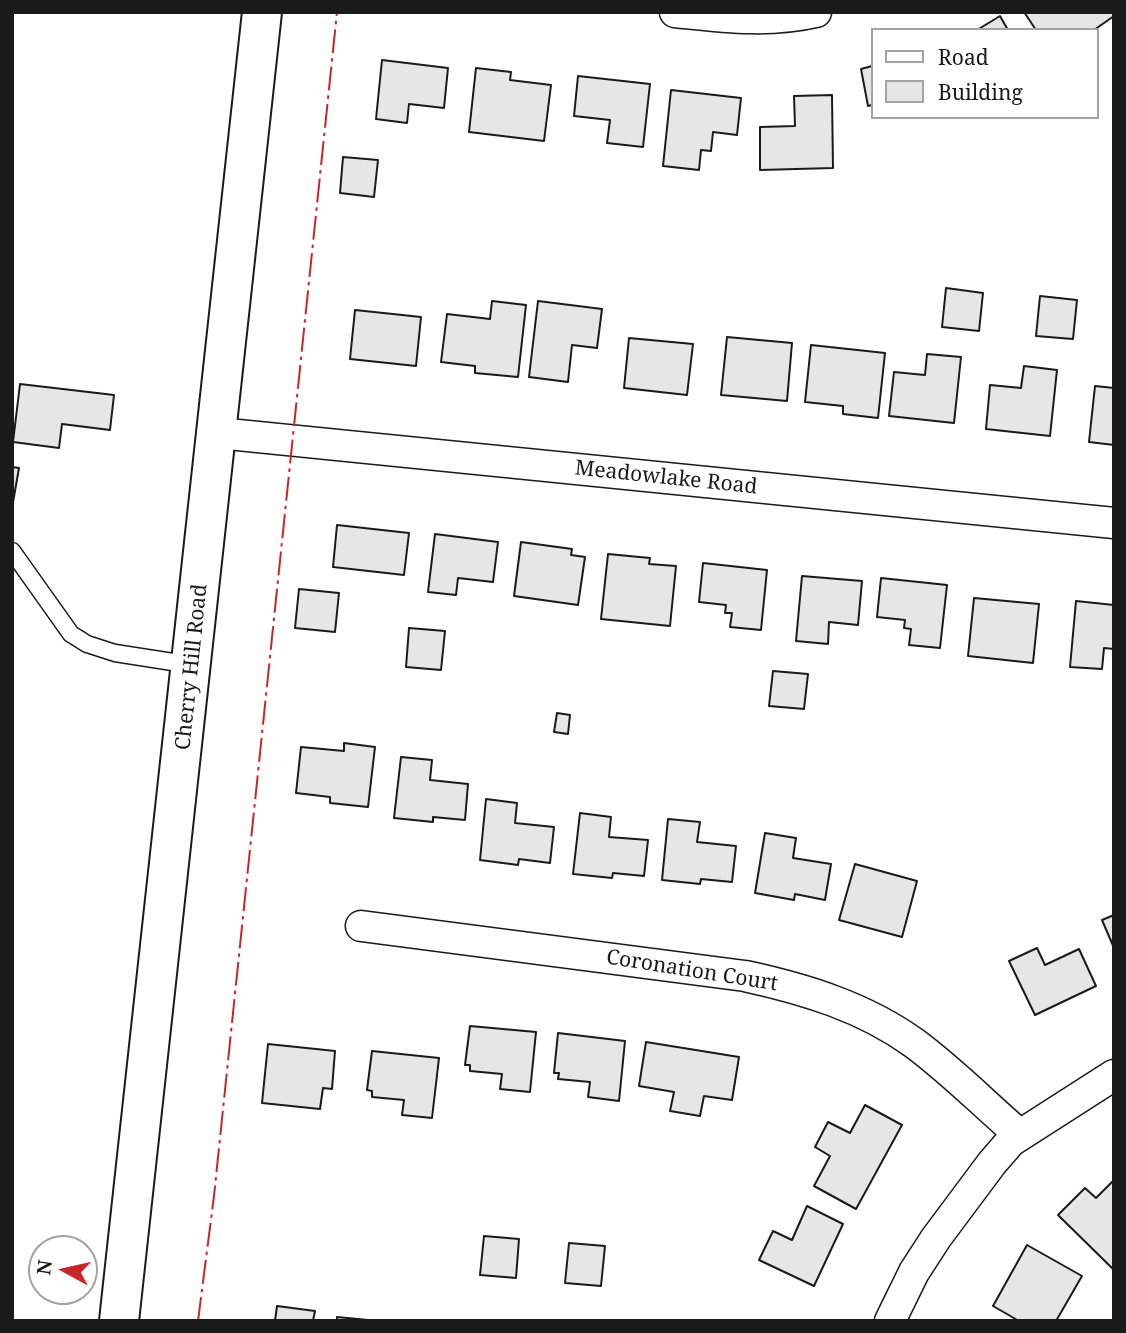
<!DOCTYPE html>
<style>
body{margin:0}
#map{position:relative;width:1126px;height:1333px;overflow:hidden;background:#fff;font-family:"Noto Serif",serif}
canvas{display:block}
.frame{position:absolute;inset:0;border:14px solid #1a1a1a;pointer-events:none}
.legend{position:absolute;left:871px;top:28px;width:228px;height:91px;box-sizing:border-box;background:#fff;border:2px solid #a3a3a3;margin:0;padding:9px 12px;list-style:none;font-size:21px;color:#1a1a1a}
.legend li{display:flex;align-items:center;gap:14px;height:35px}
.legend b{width:35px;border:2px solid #a3a3a3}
.north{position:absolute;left:28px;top:1235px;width:70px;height:70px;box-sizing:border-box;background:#fff;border:2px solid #a3a3a3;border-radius:50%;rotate:278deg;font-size:19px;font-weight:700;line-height:28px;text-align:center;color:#1a1a1a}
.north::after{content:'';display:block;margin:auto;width:24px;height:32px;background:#c62828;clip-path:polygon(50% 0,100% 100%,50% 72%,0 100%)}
</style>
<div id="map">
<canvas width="1126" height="1333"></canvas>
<div class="frame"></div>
<ul class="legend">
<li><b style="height:9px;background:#fff"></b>Road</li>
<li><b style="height:19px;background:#e6e6e6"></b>Building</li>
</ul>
<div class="north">N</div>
</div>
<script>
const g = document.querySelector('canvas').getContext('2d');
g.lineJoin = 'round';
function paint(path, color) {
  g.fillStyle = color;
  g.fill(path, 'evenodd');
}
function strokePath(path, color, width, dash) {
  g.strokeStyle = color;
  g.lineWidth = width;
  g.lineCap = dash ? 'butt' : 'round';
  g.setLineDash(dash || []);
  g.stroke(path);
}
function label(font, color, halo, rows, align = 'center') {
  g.font = font + ' "Noto Serif",serif';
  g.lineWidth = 5;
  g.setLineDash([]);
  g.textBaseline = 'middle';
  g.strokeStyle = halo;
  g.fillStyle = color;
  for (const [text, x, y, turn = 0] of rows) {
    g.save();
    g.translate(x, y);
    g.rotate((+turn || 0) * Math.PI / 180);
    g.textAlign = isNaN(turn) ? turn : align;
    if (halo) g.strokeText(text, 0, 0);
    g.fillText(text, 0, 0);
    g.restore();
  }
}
const building = new Path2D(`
 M 1024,12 L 1114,12 L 1114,16 L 1094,30 L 1036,30 Z
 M 1000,16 L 1008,30 L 977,30 Z
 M 382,60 L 448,68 L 444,108 L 409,104 L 407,123 L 376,119 Z
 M 872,66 L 872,105 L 868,106 L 861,69 Z
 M 476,68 L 511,72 L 510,80 L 551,85 L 544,141 L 469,132 Z
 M 578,76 L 650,84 L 643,147 L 607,143 L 610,120 L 574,116 Z
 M 671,90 L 741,98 L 737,135 L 713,132 L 711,151 L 701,150 L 699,170 L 663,166 Z
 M 832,95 L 833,168 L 760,170 L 760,127 L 795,126 L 794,96 Z
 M 343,157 L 378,160 L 374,197 L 340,193 Z
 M 946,288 L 983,293 L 979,331 L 942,327 Z
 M 1040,296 L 1077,300 L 1073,339 L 1036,336 Z
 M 492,301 L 526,305 L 518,377 L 475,373 L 475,366 L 441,362 L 447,314 L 490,319 Z
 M 538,301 L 602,309 L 597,348 L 572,345 L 568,382 L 529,377 Z
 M 355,310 L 421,317 L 416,366 L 350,359 Z
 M 727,337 L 792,343 L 787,401 L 721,395 Z
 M 629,338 L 693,344 L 687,395 L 624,388 Z
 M 811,345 L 885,353 L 878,418 L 843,414 L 843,406 L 805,402 Z
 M 927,354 L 961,357 L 954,423 L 889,416 L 894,372 L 925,375 Z
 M 1024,366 L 1057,370 L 1050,436 L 986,429 L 990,385 L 1021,388 Z
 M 20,384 L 114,395 L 110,430 L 62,424 L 59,448 L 13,442 Z
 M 1095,386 L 1114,388 L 1114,445 L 1089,442 Z
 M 12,467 L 19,468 L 12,508 Z
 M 337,525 L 409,533 L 404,575 L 333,567 Z
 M 435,534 L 498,542 L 493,582 L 458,578 L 456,595 L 428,592 Z
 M 521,542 L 572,549 L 571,555 L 585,557 L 578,605 L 514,596 Z
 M 608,554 L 650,558 L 649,564 L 676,566 L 670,626 L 601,619 Z
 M 703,563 L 767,570 L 761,630 L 730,627 L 732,613 L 725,613 L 726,605 L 699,602 Z
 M 802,576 L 862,581 L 858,625 L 829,622 L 828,644 L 796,641 Z
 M 881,578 L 947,585 L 940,648 L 909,645 L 911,629 L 904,628 L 905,620 L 877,617 Z
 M 299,589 L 339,593 L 335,632 L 295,628 Z
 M 974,598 L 1039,604 L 1033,663 L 968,656 Z
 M 1076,601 L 1114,605 L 1114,649 L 1104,648 L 1102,669 L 1070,667 Z
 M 409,628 L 445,631 L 441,670 L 406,667 Z
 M 773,671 L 808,674 L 804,709 L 769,706 Z
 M 557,713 L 570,715 L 568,734 L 554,732 Z
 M 344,743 L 375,747 L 368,807 L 330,803 L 330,797 L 296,793 L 301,747 L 344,751 Z
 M 401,757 L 432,760 L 430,780 L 468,784 L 465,820 L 433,817 L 433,822 L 394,818 Z
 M 486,799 L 517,803 L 515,823 L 554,827 L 550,863 L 519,859 L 518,865 L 480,860 Z
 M 580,813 L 611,817 L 609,837 L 648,840 L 644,876 L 613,873 L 612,878 L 573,874 Z
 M 668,819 L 700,822 L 697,842 L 736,846 L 732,882 L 701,879 L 700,884 L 662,880 Z
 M 765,833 L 796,838 L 793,858 L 831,864 L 825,900 L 795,894 L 794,900 L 755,893 Z
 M 855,864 L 917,881 L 902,937 L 839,920 Z
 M 1114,915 L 1114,948 L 1102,920 Z
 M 1037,948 L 1045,965 L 1079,949 L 1096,986 L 1035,1015 L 1009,961 Z
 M 470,1026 L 536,1032 L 530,1092 L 500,1089 L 502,1074 L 470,1071 L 470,1065 L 465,1065 Z
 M 558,1033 L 625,1041 L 619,1101 L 588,1097 L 590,1082 L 558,1079 L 559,1073 L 554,1073 Z
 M 646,1042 L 739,1057 L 732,1100 L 704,1096 L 700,1116 L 670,1111 L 674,1092 L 639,1086 Z
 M 268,1044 L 335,1051 L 332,1089 L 323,1088 L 320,1109 L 262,1103 Z
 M 372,1051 L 439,1058 L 432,1118 L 402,1115 L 404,1100 L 372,1097 L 372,1091 L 367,1090 Z
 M 865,1105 L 902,1125 L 856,1209 L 814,1186 L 830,1156 L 815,1147 L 828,1122 L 850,1133 Z
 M 1114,1180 L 1114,1268 L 1113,1269 L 1058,1215 L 1085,1188 L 1096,1198 Z
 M 807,1206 L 843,1224 L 814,1286 L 759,1260 L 773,1231 L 792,1240 Z
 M 484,1236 L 519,1239 L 516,1278 L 480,1275 Z
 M 569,1243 L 605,1246 L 601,1286 L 565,1283 Z
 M 1027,1245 L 1082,1276 L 1056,1321 L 1019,1321 L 993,1306 Z
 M 277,1306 L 315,1311 L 313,1321 L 275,1321 Z
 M 337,1317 L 368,1320 L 368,1321 L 337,1321 Z`);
const service = new Path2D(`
 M 12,551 L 71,634 L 87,644 L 115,653 L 192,665`);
const minor = new Path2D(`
 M 675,12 C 723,17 769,23 816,12
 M 218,433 L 1114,523
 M 361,926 L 745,976 C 805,989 864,1007 914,1043 C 952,1071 985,1105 1020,1135
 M 890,1321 L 914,1272 L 936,1238 L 992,1163 L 1011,1141 L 1114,1075`);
const secondary = new Path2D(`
 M 119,1321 L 262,12`);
const power = new Path2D(`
 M 198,1321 L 214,1196 L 337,12`);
const streetNames = [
 ["Meadowlake Road",666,478,6],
 ["Cherry Hill Road",192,667,-84],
 ["Coronation Court",692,971,9]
];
paint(building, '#e6e6e6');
strokePath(building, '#1a1a1a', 2);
strokePath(service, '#1a1a1a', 19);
strokePath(minor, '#1a1a1a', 33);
strokePath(secondary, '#1a1a1a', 42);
strokePath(service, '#fff', 16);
strokePath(minor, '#fff', 30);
strokePath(secondary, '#fff', 38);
strokePath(power, '#c62828', 2, [24, 5, 3.5, 5]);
label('21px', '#1a1a1a', '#fff', streetNames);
</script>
